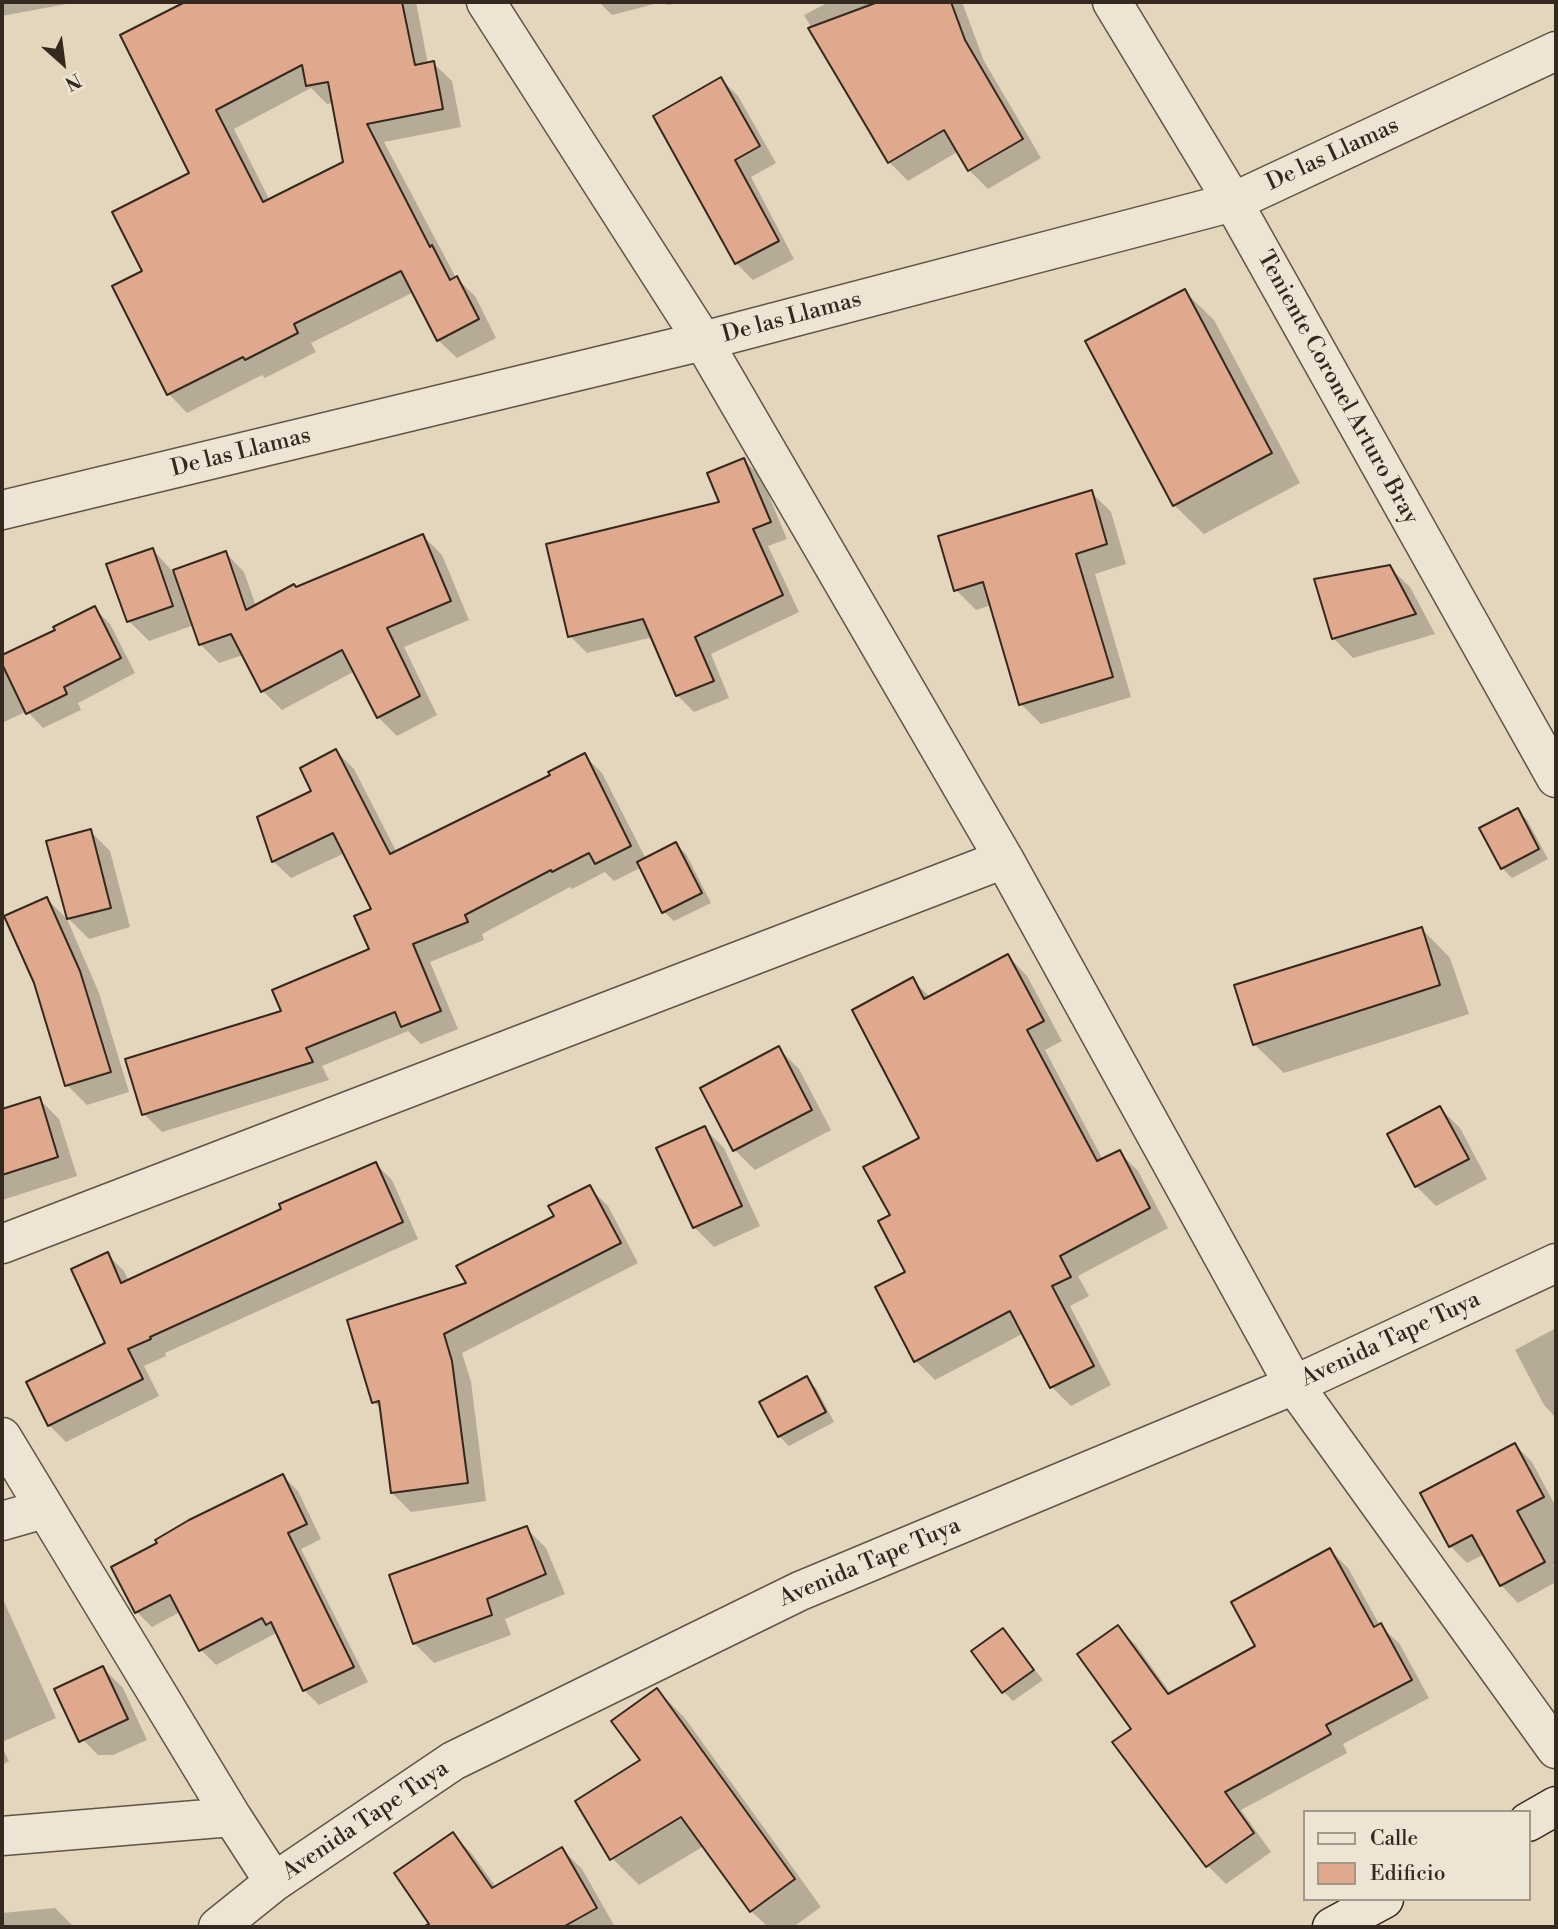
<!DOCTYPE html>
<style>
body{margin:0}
#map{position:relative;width:1558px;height:1929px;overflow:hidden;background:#e4d6bc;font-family:"Libre Bodoni",serif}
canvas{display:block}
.frame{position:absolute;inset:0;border:4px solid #34281f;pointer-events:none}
.legend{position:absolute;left:1303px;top:1810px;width:228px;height:91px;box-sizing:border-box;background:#ede4d3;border:2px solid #a3998b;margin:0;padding:9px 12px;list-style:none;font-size:21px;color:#34281f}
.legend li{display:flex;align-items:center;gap:14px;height:35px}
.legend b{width:35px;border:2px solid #a3998b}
.north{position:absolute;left:28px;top:28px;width:70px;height:70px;-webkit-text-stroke:5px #ede4d3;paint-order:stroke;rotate:152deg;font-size:19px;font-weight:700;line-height:28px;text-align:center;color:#34281f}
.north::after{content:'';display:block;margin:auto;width:24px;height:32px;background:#34281f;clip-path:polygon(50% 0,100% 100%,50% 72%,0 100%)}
</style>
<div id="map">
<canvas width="1558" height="1929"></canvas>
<div class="frame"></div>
<ul class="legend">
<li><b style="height:9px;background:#ede4d3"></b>Calle</li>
<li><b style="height:19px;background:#e0a88c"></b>Edificio</li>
</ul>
<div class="north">N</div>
</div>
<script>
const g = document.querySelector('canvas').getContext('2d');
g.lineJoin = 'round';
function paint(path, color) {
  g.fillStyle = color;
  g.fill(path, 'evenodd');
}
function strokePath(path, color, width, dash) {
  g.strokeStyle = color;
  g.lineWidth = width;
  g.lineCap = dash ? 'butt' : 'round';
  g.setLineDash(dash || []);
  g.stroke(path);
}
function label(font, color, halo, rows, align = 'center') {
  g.font = font + ' "Libre Bodoni",serif';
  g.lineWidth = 6;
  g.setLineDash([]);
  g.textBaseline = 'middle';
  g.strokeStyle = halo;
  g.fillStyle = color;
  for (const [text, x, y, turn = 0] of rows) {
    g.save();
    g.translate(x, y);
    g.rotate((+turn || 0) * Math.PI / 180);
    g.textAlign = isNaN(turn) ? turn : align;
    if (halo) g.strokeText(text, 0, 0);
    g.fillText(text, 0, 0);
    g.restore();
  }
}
const shadow = new Path2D(`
 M 2,2 L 77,2 L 2,16 Z
 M 189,2 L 416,2 L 428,64 L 433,63 L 452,81 L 461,127 L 384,142 L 456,278 L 475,296 L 496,338 L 457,358 L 438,340 L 414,292 L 311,343 L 316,352 L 265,378 L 262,375 L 187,413 L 169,394 L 145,272 L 191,174 L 122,36 ZM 311,88 L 327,104 L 334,103 L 345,163 L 270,201 L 234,129 Z
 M 599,2 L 662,2 L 612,15 Z
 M 664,2 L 682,2 L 668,5 Z
 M 829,2 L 962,2 L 984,61 L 1041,158 L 988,189 L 969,170 L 959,151 L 908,181 L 889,162 L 804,15 Z
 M 721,79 L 738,96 L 776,163 L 751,177 L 794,259 L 753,280 L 736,263 L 655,117 Z
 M 1184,291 L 1214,320 L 1300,483 L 1204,534 L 1174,505 Z
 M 744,460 L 761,477 L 787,539 L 768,546 L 799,612 L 711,654 L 729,698 L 694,712 L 677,695 L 653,637 L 587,653 L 570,636 L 722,504 Z
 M 1091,492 L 1111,512 L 1126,564 L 1095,574 L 1131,697 L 1041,724 L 1021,704 L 991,605 L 976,610 L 956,590 Z
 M 423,536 L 442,555 L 469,620 L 404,647 L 437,715 L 397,736 L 378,717 L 355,671 L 282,710 L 263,691 L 243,655 L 219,663 L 200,644 L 194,625 L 149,641 L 129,621 L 153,550 L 173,572 L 226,553 L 244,572 L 256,606 Z
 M 1389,567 L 1410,587 L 1435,634 L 1353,658 L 1333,638 Z
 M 95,609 L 110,624 L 135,673 L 78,703 L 81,710 L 43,728 L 27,711 L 2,723 L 2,656 L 57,631 Z
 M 336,751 L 354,769 L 397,853 L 552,776 L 584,755 L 602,773 L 646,859 L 676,844 L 686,854 L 711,903 L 674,921 L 664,912 L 642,867 L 614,881 L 605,872 L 572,889 L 570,887 L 482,934 L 484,940 L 430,962 L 458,1029 L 421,1044 L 408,1031 L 322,1066 L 329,1080 L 162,1132 L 144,1114 L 371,950 L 373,910 L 345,853 L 291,878 L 273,861 Z
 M 1517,810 L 1527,820 L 1548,859 L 1512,878 L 1502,868 Z
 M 90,831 L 110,851 L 130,927 L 89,939 L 69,919 L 48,842 Z
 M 47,899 L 67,919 L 99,993 L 129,1092 L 87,1105 L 67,1085 Z
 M 1421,928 L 1450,958 L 1469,1014 L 1284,1073 L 1254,1044 Z
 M 1008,956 L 1027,976 L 1062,1041 L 1045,1050 L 1103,1160 L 1119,1152 L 1138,1171 L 1168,1228 L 1078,1276 L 1089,1296 L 1070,1306 L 1111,1385 L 1071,1406 L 1052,1387 L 1024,1333 L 935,1380 L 916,1361 L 907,1273 L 892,1216 L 921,1139 L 912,980 L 930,997 Z
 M 779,1049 L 799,1069 L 831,1130 L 755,1170 L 735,1150 L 702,1089 Z
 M 39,1099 L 59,1119 L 77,1176 L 2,1200 L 2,1111 Z
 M 1440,1108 L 1460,1128 L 1487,1179 L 1436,1206 L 1416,1186 L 1389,1135 Z
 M 704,1128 L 724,1148 L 760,1226 L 714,1247 L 694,1227 Z
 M 376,1164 L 392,1180 L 418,1239 L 165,1353 L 166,1356 L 144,1366 L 159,1396 L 66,1442 L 49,1425 L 107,1344 L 107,1254 L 124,1271 L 129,1281 L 284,1210 Z
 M 589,1187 L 608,1206 L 638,1263 L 462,1353 L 471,1382 L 486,1501 L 411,1512 L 392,1493 L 382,1410 L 374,1402 L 468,1284 L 556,1217 Z
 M 1556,1328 L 1556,1418 L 1544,1405 L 1515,1350 Z
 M 806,1379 L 816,1388 L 834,1422 L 789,1446 L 779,1436 Z
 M 1515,1445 L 1532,1462 L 1556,1507 L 1556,1563 L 1553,1565 L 1556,1572 L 1556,1582 L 1518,1603 L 1501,1585 L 1483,1555 L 1467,1563 L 1450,1546 Z
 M 283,1476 L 298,1491 L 321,1539 L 301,1549 L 368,1682 L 319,1705 L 304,1690 L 280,1638 L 276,1633 L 216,1665 L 201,1650 L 180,1612 L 152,1627 L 137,1612 L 113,1568 Z
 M 526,1528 L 546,1548 L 565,1594 L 505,1619 L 511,1635 L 434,1663 L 414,1643 Z
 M 1330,1550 L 1348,1568 L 1380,1626 L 1399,1643 L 1429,1698 L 1343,1744 L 1347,1753 L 1241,1810 L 1271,1852 L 1226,1884 L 1208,1866 L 1115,1743 L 1133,1729 L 1117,1627 L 1136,1645 L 1171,1694 L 1258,1646 Z
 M 2,1597 L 56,1718 L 2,1742 Z
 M 1003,1630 L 1043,1680 L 1013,1701 L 1004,1692 Z
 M 103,1668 L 123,1688 L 147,1740 L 113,1755 L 98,1755 L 78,1735 Z
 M 657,1690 L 684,1717 L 821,1907 L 793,1927 L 768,1927 L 751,1911 L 704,1846 L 639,1885 L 612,1858 L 643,1761 Z
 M 2,1747 L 9,1761 L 2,1765 Z
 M 453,1834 L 472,1854 L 496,1887 L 562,1849 L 582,1869 L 615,1927 L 434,1927 L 396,1873 Z
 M 55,1908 L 74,1927 L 2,1927 L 2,1913 Z`);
const building = new Path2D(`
 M 185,2 L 402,2 L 415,65 L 434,61 L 443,109 L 367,124 L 430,247 L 432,245 L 450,280 L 457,276 L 479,319 L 437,341 L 401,271 L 294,324 L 298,333 L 245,360 L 243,357 L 167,395 L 112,286 L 142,271 L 112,212 L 189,173 L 120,35 ZM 302,65 L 306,86 L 328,82 L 343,162 L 263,202 L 216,110 Z
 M 878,2 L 951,2 L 965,40 L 1023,139 L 968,171 L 944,130 L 888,163 L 808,28 Z
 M 721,77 L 760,146 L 735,160 L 779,241 L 735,264 L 653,116 Z
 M 1185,289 L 1272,453 L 1173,506 L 1085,341 Z
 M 744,458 L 771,522 L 753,529 L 783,595 L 695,637 L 714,681 L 676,696 L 643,619 L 568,637 L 546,544 L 719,502 L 707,473 Z
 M 1092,490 L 1107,544 L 1076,554 L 1113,677 L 1019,705 L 983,582 L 954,591 L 938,536 Z
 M 423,534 L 451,601 L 387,628 L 420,696 L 377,718 L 342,650 L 261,692 L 231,634 L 199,645 L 173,570 L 226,551 L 246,610 L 294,584 L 296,587 Z
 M 153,548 L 173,606 L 127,622 L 106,564 Z
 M 1390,565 L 1416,614 L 1332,639 L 1314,579 Z
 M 95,606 L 121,658 L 64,687 L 67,694 L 26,714 L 2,664 L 2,655 L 55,630 L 53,627 Z
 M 336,749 L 390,854 L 550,775 L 548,772 L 585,753 L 631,846 L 595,864 L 589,853 L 552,872 L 551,870 L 465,915 L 468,922 L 413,944 L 441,1011 L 401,1027 L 395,1012 L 306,1048 L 313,1062 L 142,1115 L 125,1059 L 281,1011 L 272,990 L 369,949 L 354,916 L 371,909 L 333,833 L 272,862 L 257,817 L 311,791 L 300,768 Z
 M 1518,808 L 1539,849 L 1501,869 L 1479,828 Z
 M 91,829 L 111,908 L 67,919 L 46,841 Z
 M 676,842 L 702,893 L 662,913 L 637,862 Z
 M 47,897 L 80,971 L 111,1072 L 65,1086 L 34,983 L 4,916 Z
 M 1422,927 L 1440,985 L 1253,1045 L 1234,985 Z
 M 1008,954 L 1044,1021 L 1027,1030 L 1097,1161 L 1120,1150 L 1150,1208 L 1060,1256 L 1071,1277 L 1052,1286 L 1094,1366 L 1050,1388 L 1010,1311 L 914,1362 L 875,1287 L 905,1272 L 878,1221 L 890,1215 L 863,1167 L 919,1138 L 852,1010 L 913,977 L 924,999 Z
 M 779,1046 L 812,1110 L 733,1151 L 700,1088 Z
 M 40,1097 L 58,1157 L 2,1175 L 2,1109 Z
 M 1440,1106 L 1469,1159 L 1415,1187 L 1387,1134 Z
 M 705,1126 L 742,1206 L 693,1228 L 656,1148 Z
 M 376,1162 L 403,1222 L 150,1337 L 151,1339 L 128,1349 L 143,1379 L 48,1426 L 26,1382 L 105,1343 L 71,1269 L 108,1252 L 121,1283 L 281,1209 L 279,1204 Z
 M 590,1185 L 621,1243 L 444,1334 L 452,1361 L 468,1483 L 391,1493 L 379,1401 L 372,1403 L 347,1320 L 466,1283 L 456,1266 L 554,1216 L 548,1206 Z
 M 807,1376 L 826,1412 L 778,1437 L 759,1402 Z
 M 1515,1443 L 1544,1497 L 1517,1511 L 1545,1562 L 1500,1586 L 1472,1535 L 1449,1547 L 1420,1493 Z
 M 283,1474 L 307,1524 L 288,1533 L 354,1667 L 303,1691 L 271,1622 L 266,1625 L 262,1618 L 199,1651 L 170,1595 L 135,1613 L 111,1567 L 157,1543 L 155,1540 L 189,1520 Z
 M 527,1526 L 546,1574 L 487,1599 L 492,1615 L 413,1644 L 389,1575 Z
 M 1330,1548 L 1374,1627 L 1381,1623 L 1412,1680 L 1326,1725 L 1331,1734 L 1225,1792 L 1254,1833 L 1206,1867 L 1112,1742 L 1131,1729 L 1077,1654 L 1118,1625 L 1168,1694 L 1255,1646 L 1231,1602 Z
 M 1003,1628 L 1034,1670 L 1002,1693 L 971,1651 Z
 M 103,1666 L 128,1719 L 79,1742 L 54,1689 Z
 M 657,1688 L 795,1879 L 750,1912 L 681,1817 L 610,1860 L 575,1801 L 640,1760 L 611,1721 Z
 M 453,1832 L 492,1888 L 562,1847 L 597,1908 L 563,1927 L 423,1927 L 429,1924 L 394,1873 Z`);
const street = new Path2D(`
 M 486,2 L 703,341 L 1004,859 L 1294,1385 L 1556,1749
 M 1112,2 L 1233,202 L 1556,778
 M 2,510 L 703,341 L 1233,202 L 1556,51
 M 2,1244 L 1004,859
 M 2,1437 L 232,1817 L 274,1882
 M 2,1521 L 44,1509
 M 2,1836 L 232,1817
 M 218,1927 L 274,1882 L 453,1761 L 800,1591 L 1294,1385 L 1556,1263`);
const secondary = new Path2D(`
 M 1528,1822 L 1556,1806
 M 1332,1927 L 1384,1899`);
const streetNames = [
 ["De las Llamas",1333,155,-25],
 ["De las Llamas",792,318,-15],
 ["Teniente Coronel Arturo Bray",1337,388,61],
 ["De las Llamas",241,453,-14],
 ["Avenida Tape Tuya",1391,1340,-25],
 ["Avenida Tape Tuya",870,1563,-23],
 ["Avenida Tape Tuya",366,1821,-34]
];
paint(shadow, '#0003');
paint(building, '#e0a88c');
strokePath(building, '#34281f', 2);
strokePath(street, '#605446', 41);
strokePath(secondary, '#34281f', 41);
strokePath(street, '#ede4d3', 38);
strokePath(secondary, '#ede4d3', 38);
label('23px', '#34281f', '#ede4d3', streetNames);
</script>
